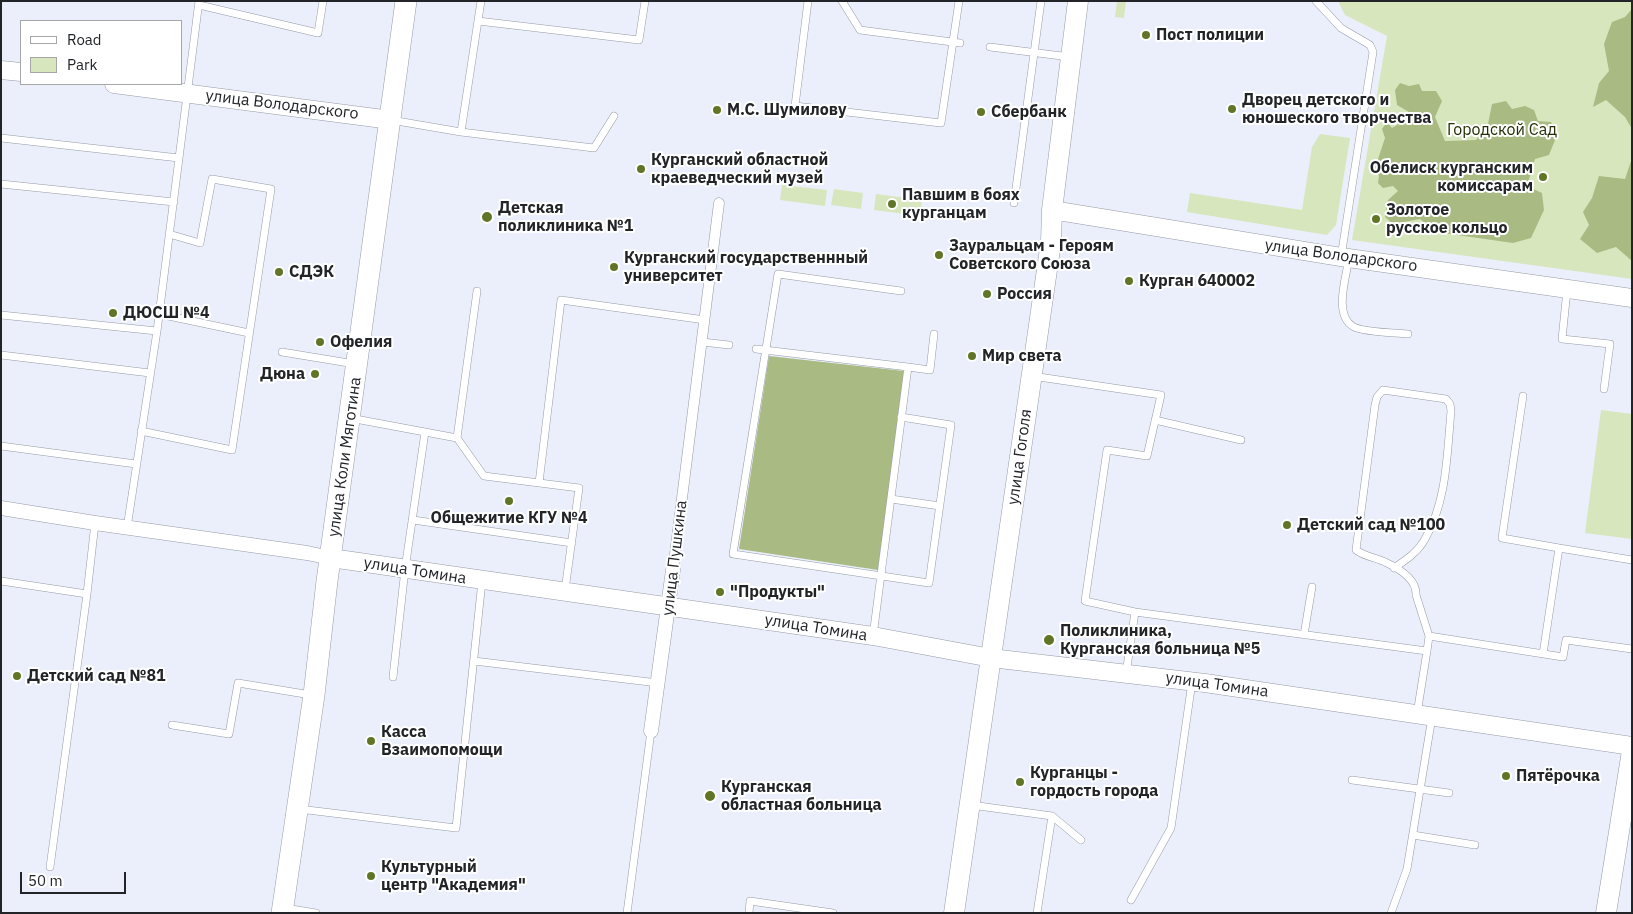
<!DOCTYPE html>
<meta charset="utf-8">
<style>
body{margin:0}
#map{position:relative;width:1633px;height:914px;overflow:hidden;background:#eaeffb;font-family:"IBM Plex Sans",sans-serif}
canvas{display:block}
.frame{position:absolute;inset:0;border:2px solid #222428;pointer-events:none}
.legend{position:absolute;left:20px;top:20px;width:162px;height:65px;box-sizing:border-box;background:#fff;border:1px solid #a7a7a9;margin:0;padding:6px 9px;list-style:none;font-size:15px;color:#222428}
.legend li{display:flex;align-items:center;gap:10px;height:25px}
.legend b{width:25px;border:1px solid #a7a7a9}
.scale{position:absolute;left:20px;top:872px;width:106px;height:22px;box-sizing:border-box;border:2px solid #222428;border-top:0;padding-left:6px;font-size:15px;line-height:18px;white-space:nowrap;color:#222428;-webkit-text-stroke:4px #fff;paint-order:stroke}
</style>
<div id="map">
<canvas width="1633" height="914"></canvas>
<div class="frame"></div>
<ul class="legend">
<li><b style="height:6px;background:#fff"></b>Road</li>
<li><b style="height:14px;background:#d8e6be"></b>Park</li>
</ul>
<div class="scale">50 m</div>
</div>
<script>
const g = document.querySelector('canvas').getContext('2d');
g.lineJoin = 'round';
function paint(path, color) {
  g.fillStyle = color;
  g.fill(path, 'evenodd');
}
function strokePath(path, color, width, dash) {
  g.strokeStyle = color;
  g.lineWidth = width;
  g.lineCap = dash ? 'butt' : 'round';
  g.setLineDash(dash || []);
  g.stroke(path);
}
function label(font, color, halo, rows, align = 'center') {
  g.font = font + ' "IBM Plex Sans",sans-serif';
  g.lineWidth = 4;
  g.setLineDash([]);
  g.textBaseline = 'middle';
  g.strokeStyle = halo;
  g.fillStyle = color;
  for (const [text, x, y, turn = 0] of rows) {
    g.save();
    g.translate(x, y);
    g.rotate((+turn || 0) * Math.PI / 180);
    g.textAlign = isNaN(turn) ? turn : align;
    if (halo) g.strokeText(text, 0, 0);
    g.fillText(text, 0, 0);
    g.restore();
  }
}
const green = new Path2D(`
 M 1117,1 L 1126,1 L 1124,18 L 1115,17 Z
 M 1338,1 L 1632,1 L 1632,279 L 1352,240 L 1387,36 L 1345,15 Z
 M 1320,134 L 1350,138 L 1336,225 L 1327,235 L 1187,212 L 1190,193 L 1302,210 L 1312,147 Z
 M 782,185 L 827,190 L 825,206 L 780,200 Z
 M 834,189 L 863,193 L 861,209 L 831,205 Z
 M 876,194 L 922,200 L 920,216 L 874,210 Z
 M 1601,410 L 1632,414 L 1632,539 L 1585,533 Z`);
const forest = new Path2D(`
 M 1632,9 L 1632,129 L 1625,117 L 1606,100 L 1593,107 L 1599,83 L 1609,71 L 1604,44 L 1612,22 L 1625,17 Z
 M 1400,83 L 1409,86 L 1419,84 L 1422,91 L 1436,91 L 1442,101 L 1435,117 L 1445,141 L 1476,140 L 1488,124 L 1492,104 L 1506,101 L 1512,109 L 1525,106 L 1534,110 L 1538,121 L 1551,122 L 1557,135 L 1549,155 L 1535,159 L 1527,186 L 1542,193 L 1544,210 L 1531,238 L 1513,243 L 1436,232 L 1420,219 L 1393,224 L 1385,217 L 1388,200 L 1398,191 L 1393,186 L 1383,188 L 1378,183 L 1379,176 L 1375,168 L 1385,138 L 1382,129 L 1387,122 L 1392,128 L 1414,115 L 1397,105 L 1395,90 Z
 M 1632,158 L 1632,261 L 1616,247 L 1597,253 L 1580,239 L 1589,225 L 1583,212 L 1592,198 L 1599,176 L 1625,179 Z
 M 769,356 L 904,371 L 878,570 L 739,549 Z`);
const service = new Path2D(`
 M 808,1 L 795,106 L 941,123 L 959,1
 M 842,1 L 860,30 L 960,43
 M 1316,1 L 1341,28 L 1370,45 L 1373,52 L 1341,257
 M 199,5 L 318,33 L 323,1
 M 478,21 L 639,40 L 645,1
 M 990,47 L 1070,57
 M 391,120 L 461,132 L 481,1
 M 461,132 L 594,148 L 614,116
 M 1,138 L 179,158
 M 1,184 L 174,202
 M 1014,203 L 1041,1
 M 1349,258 C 1346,278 1333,316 1354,327 C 1363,332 1397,333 1408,334
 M 1567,290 L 1562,339 L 1610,344 L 1604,389
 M 901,291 L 778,274 L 733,554 L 929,583 L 951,425 L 901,417
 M 159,314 L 249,333
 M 1,315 L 157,331
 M 702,342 L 729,345
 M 756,349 L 908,367 L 873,636
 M 282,352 L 355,364
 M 1,355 L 150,373
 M 908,367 L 930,370 L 934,334
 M 1032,376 L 1161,395 L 1147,456 L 1107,450 L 1085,601 L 1135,612 L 1427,651 L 1429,636 L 1416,595 C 1417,579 1398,568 1385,562 C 1375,557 1365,557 1356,550 L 1375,405 L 1377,397 L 1383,390 L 1446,399 L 1450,404 L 1451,411 C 1447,454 1447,501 1425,539 C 1418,552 1406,560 1394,568
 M 1523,396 L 1502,538 L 1559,548
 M 350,418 L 457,438 L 484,476 L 579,488 L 565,590
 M 1155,420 L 1241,440
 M 141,431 L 232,450 L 271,189 L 212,179 L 200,243 L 169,234
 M 457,438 L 477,291
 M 1,446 L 136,464
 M 539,483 L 561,300 L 705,320
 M 891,499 L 940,506
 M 413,520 L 572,543
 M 127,528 L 157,331 L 199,1
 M 1,581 L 87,594 L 95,523
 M 1304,635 L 1312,587
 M 1429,636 L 1563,657 L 1566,640 L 1632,649
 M 1543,654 L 1559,548 L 1632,560
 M 474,661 L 658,683
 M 1126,674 L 1135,612
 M 393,677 L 405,569 L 425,432
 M 1417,714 L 1427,651
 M 172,725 L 229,734 L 238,683 L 311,695
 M 1352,780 L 1449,793
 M 971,805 L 1052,816 L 1081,840
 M 299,809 L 456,828 L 482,581
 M 1413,835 L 1475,845
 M 50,867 L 87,594
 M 1131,900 L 1171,828 L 1192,682
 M 285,908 L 316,913
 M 627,913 L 651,731
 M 749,913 L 750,901 L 833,913
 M 1037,913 L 1052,816
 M 1391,913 L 1407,869 L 1432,717`);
const pedestrian = new Path2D(`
 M 673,570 L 719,203`);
const minor = new Path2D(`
 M 1,508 L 95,523 L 307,553 L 331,558
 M 651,731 L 673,570`);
const tertiary = new Path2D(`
 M 1,70 L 21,72
 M 114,84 L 391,120
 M 1052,210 L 1341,257 L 1632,298
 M 331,558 L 873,636 L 991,658 L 1205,683 L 1632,746`);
const secondary = new Path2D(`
 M 954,913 L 1051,242 L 1052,210 L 1078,1
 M 1606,913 L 1632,751`);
const primary = new Path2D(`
 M 282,913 L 314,695 L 327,581 L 406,1`);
const markers = [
 [1146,35,5,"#607626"],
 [1232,109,5,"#607626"],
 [717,110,5,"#607626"],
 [981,112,5,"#607626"],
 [641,169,5,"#607626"],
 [1543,177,5,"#607626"],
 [892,204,5,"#607626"],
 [487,217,6,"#607626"],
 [1376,219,5,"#607626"],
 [939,255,5,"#607626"],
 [614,267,5,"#607626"],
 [279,272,5,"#607626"],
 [1129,281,5,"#607626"],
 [987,294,5,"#607626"],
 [113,313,5,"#607626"],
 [320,342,5,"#607626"],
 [972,356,5,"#607626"],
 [315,374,5,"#607626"],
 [509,501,5,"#607626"],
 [1287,525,5,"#607626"],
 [720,592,5,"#607626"],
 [1049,640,6,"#607626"],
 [17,676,5,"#607626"],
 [371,741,5,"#607626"],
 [1506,776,5,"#607626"],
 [1020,782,5,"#607626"],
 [710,796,6,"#607626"],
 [371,876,5,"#607626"]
];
const poiNames = [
 ["Пост полиции",1156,35],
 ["Дворец детского и",1242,100],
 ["юношеского творчества",1242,118],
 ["М.С. Шумилову",727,110],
 ["Сбербанк",991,112],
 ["Курганский областной",651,160],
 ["краеведческий музей",651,178],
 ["Обелиск курганским",1533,168,"right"],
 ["комиссарам",1533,186,"right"],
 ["Павшим в боях",902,195],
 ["курганцам",902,213],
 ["Детская",498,208],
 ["поликлиника №1",498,226],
 ["Золотое",1386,210],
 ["русское кольцо",1386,228],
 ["Зауральцам - Героям",949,246],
 ["Советского Союза",949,264],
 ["Курганский государственнный",624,258],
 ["университет",624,276],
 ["СДЭК",289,272],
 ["Курган 640002",1139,281],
 ["Россия",997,294],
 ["ДЮСШ №4",123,313],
 ["Офелия",330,342],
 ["Мир света",982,356],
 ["Дюна",305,374,"right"],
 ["Общежитие КГУ №4",509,518,"center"],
 ["Детский сад №100",1297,525],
 ["\"Продукты\"",730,592],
 ["Поликлиника,",1060,631],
 ["Курганская больница №5",1060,649],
 ["Детский сад №81",27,676],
 ["Касса",381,732],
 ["Взаимопомощи",381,750],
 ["Курганцы -",1030,773],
 ["гордость города",1030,791],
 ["Пятёрочка",1516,776],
 ["Курганская",721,787],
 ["областная больница",721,805],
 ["Культурный",381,867],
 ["центр \"Академия\"",381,885]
];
const streetNames = [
 ["улица Володарского",282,105,7],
 ["улица Володарского",1341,256,8],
 ["улица Коли Мяготина",345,457,-82],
 ["улица Гоголя",1020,457,-82],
 ["улица Пушкина",675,558,-83],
 ["улица Томина",415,571,9],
 ["улица Томина",816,628,9],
 ["улица Томина",1217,685,8]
];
const parkNames = [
 ["Городской Сад",1502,130]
];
paint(green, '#d8e6be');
paint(forest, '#a9bb83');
strokePath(service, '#969aa5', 8);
strokePath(pedestrian, '#969aa5', 11);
strokePath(minor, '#969aa5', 15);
strokePath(tertiary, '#969aa5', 19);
strokePath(secondary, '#969aa5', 21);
strokePath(primary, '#969aa5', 22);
strokePath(service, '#fff', 7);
strokePath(pedestrian, '#fff', 10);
strokePath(minor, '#fff', 14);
strokePath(tertiary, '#fff', 18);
strokePath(secondary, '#fff', 20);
strokePath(primary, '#fff', 21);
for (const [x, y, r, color] of markers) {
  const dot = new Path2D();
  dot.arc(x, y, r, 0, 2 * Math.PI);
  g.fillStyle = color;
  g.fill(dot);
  strokePath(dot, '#fff', 2);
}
label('bold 16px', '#222428', '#fff', poiNames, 'left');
label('16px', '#222428', '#fff', streetNames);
label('16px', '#232e03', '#fff', parkNames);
</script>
